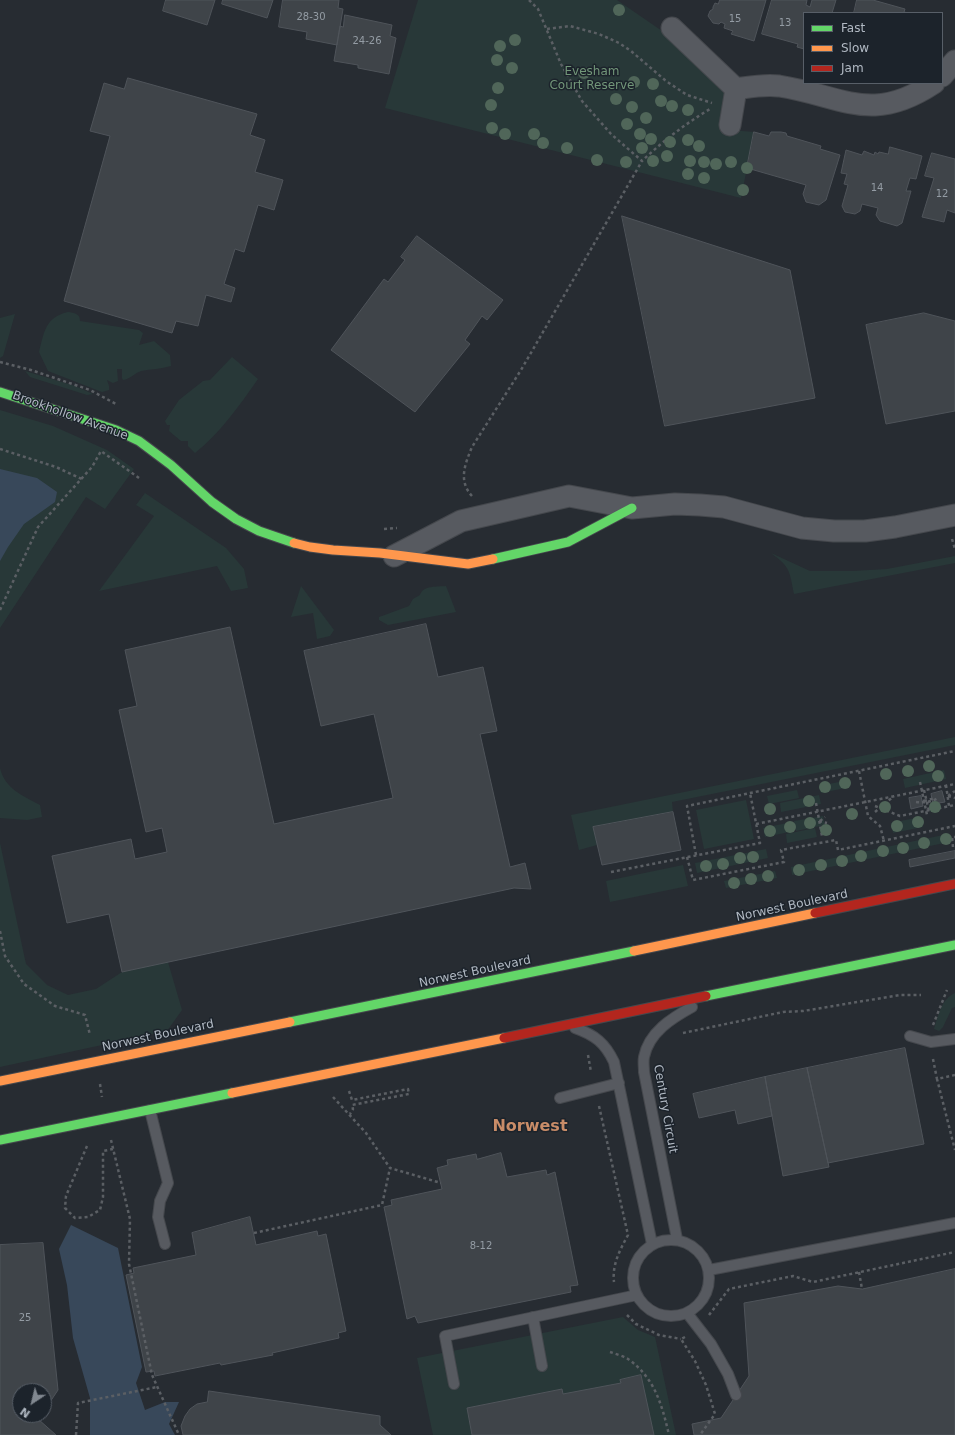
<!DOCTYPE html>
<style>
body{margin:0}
#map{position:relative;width:955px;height:1435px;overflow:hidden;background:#272c32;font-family:"DejaVu Sans",sans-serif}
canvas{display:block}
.legend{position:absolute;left:803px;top:12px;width:140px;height:72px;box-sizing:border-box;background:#1c232b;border:1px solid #585f68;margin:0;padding:5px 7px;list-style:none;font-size:12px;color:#b1b9c3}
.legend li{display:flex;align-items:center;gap:8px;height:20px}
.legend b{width:20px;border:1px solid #585f68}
.north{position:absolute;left:12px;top:1383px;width:40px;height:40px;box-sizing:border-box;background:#1c232b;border:1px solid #585f68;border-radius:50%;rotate:215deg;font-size:11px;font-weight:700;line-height:16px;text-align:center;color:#b1b9c3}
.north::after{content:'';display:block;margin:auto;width:14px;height:18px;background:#818890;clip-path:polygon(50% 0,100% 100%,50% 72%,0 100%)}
</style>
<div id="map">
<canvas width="955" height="1435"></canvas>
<ul class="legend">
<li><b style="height:5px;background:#63d668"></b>Fast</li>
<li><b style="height:5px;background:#ff974d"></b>Slow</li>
<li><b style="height:5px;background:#b3261e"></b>Jam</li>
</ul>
<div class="north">N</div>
</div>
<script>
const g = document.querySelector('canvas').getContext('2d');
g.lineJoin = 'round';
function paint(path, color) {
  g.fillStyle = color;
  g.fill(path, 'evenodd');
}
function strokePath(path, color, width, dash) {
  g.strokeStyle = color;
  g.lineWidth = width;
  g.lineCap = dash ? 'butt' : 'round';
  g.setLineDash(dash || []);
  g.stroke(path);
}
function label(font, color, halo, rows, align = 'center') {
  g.font = font + ' "DejaVu Sans",sans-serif';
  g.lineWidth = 3;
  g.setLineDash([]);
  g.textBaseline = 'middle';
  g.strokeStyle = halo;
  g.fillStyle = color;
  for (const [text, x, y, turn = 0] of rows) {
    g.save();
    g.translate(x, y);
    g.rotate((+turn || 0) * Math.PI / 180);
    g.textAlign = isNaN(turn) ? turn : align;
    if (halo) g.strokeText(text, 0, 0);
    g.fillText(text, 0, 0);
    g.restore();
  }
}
const green = new Path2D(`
 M 418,0 L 617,0 L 665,33 L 707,72 L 725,94 L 719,129 L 754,132 L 741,198 L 385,108 Z
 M 68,312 C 74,313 80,313 80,321 L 139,330 L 143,333 L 139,345 L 154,341 L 170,355 L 171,366 C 161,369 151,369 141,371 C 135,373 130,379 123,380 L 122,378 L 122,369 L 117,369 L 118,381 L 113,383 L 107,380 L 109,386 L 109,390 L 102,392 L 48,371 L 39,352 C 44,333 45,317 68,312 Z
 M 15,314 L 3,356 L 0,358 L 0,318 Z
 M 232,357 L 258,379 C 240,405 220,433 195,453 L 188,446 L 188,441 L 181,441 L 169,431 L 170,425 L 167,425 L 165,421 L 179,400 L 203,381 L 210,380 Z
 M 25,371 L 75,386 L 93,394 L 87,395 L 30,377 Z
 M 0,410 L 53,426 L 107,450 L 134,469 L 105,509 L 86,497 L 0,628 Z
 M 145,493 L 226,548 L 244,569 L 248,588 L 231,591 L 217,566 L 99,591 L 154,516 L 136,505 Z
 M 771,553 L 810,571 L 853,571 L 887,569 L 955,556 L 955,563 L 794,594 C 789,570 791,568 771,553 Z
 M 301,586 L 334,630 L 330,636 L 317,639 L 313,613 L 291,617 Z
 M 446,586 L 456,612 L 388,625 L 379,620 L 379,617 L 382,616 L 409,606 L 413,599 L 420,595 C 423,585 437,587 446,586 Z
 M 955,737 L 955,745 L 672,802 L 673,812 L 594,827 L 597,845 L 579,850 L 571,815 Z
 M 0,768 C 5,789 22,795 40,805 L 42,817 L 27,820 L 0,818 Z
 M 944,770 L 946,779 L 905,788 L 903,779 Z
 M 849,780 L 850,787 L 821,793 L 819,786 Z
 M 797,790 L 799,798 L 769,804 L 767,796 Z
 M 819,795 L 821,804 L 781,812 L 780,803 Z
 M 746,800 L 754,839 L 704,849 L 696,810 Z
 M 823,816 L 825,825 L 796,831 L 794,821 Z
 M 920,817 L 923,827 L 893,833 L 891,823 Z
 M 792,822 L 794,831 L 765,837 L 763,828 Z
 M 815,828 L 817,837 L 787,843 L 786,834 Z
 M 948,834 L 949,842 L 792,875 L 791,867 Z
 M 0,843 L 26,964 L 47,985 L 68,995 L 96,989 L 122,972 L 168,962 L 182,1010 L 167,1031 L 0,1067 Z
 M 766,849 L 768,858 L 697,873 L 695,863 Z
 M 683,865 L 688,886 L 610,902 L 606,881 Z
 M 775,871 L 777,878 L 726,888 L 724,881 Z
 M 955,993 L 955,1007 L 952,1008 L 943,1027 L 939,1031 L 934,1029 C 938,1017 941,999 955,993 Z
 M 623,1317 L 638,1330 L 655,1337 L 676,1435 L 433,1435 L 417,1358 Z`);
const water = new Path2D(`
 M 0,469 L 37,478 L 57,492 L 55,502 L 24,524 L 8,547 L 0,561 Z
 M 71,1225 L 118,1248 L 142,1367 L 136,1383 L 145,1410 L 165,1402 L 179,1402 L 169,1424 L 175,1435 L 90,1435 L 90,1398 L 73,1338 L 67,1285 L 59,1249 Z`);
const building = new Path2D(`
 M 166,0 L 215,0 L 207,25 L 163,11 Z
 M 223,0 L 273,0 L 267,18 L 222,4 Z
 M 283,0 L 339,0 L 338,8 L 343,9 L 337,45 L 306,39 L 307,32 L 279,27 Z
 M 720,0 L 766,0 L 754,41 L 731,34 L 733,31 L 724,28 L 725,24 L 721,22 L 719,24 L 713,23 L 708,16 L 710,11 L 713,9 L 713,7 L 715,3 L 718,4 Z
 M 772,0 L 807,0 L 806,5 L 810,7 L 812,0 L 836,0 L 832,13 L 804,13 L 804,49 L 797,47 L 798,44 L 762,34 Z
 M 857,0 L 873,0 L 905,9 L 904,12 L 908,13 L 854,13 Z
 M 345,15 L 392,25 L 390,36 L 396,38 L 389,74 L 358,68 L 358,65 L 334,61 L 340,26 L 343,27 Z
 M 128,78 L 257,114 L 250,135 L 265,140 L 255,172 L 283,180 L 274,210 L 258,205 L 244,252 L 235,249 L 224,284 L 235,288 L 231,302 L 206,295 L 198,326 L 176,321 L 172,333 L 64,301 L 110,136 L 90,131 L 104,83 L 124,89 Z
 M 754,132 L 769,136 L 771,132 L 781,132 L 786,133 L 787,136 L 821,146 L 820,149 L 840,155 L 826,200 L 819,205 L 806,202 L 803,194 L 806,185 L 747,168 Z
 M 890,147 L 922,156 L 916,179 L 910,178 L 906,191 L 911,191 L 902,223 L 897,226 L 880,221 L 876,215 L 878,208 L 862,204 L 860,211 L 855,214 L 845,212 L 842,206 L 848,185 L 844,184 L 847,174 L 841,173 L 846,150 L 862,155 L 864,151 L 874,155 L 875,152 L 878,154 L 879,152 L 888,154 Z
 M 932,153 L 955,159 L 955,213 L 947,210 L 944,222 L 922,217 L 934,178 L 925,176 Z
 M 622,216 L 790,270 L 815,398 L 665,426 Z
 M 417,236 L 503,300 L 487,320 L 482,316 L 465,340 L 470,344 L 415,412 L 331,350 L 384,279 L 388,282 L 405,260 L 401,257 Z
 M 924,313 L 955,321 L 955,411 L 886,424 L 866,325 Z
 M 426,624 L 438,677 L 483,667 L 497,731 L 480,734 L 510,867 L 525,863 L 531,889 L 514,888 L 122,972 L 109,914 L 67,923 L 52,856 L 131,839 L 135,859 L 167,852 L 162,828 L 146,832 L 119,710 L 137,706 L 125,650 L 230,627 L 274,824 L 393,798 L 374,714 L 321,726 L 304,651 Z
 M 942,791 L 945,802 L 933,804 L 931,794 Z
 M 921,796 L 923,806 L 911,809 L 909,798 Z
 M 673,812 L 681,850 L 602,865 L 593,827 Z
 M 955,851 L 955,858 L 910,867 L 909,860 Z
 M 905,1048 L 924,1144 L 828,1163 L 807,1068 Z
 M 807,1068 L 829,1167 L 783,1176 L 765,1077 Z
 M 765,1077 L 772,1116 L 738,1124 L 735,1110 L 699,1118 L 693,1094 Z
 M 501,1153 L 507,1177 L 546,1170 L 547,1175 L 555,1172 L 578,1285 L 570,1286 L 571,1292 L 418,1323 L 415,1316 L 407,1319 L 384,1207 L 392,1205 L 391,1200 L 442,1189 L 437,1168 L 448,1165 L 447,1160 L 476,1154 L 477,1159 Z
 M 250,1217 L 256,1245 L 317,1231 L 318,1236 L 326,1234 L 346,1331 L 338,1333 L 339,1338 L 272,1353 L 273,1355 L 221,1365 L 220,1363 L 155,1376 L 154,1371 L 146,1372 L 126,1275 L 134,1273 L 133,1268 L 196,1255 L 192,1233 Z
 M 43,1243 L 58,1390 L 44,1411 L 44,1391 L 20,1391 L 20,1415 L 41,1415 L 38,1419 L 56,1435 L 0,1435 L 0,1245 Z
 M 955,1269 L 955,1435 L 694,1435 L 692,1424 L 721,1418 L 749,1376 L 744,1303 L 838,1286 L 862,1289 Z
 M 641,1375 L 654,1435 L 472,1435 L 467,1408 L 562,1389 L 563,1394 L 621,1383 L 620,1380 Z
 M 209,1391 L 380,1416 L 380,1425 L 391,1435 L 183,1435 L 181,1426 L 185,1416 L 190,1409 L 197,1404 L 207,1402 Z`);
const path = new Path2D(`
 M 529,0 L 538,9 L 561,64 L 582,101 L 611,134 L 642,161 C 663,141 685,124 710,109
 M 547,29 L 570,26 L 599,34 L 619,43 L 631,51 L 666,81 L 687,95 L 712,103
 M 0,362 L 31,370 L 90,390 L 116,404
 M 0,449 L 56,467 L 82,479
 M 472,496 C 458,481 465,464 472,447 L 521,370 L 642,161
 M 384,529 L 397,528
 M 952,539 L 955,549
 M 0,610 L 38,527 L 92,467 L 101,451 L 139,478
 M 859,771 L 868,816 L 880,826 L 884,841
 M 920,782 L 927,815
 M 946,785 L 949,806
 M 924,790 L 929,811
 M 948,796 L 955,791
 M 948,796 L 955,798
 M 924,801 L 935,798
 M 916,802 C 924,803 931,802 938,798
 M 816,803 L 822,836
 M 875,806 L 900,816 L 955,805
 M 875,812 L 894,796
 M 819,821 L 827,823
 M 820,821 L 825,817
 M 756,824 L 955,784
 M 953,847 L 952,837 L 955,837
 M 696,855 L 687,806 L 955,751
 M 687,857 L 693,880 L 784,862 L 781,850 L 836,840 L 838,850 L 955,826
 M 611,872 L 760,843 L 750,793
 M 0,931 L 5,956 L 24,984 L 55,1006 L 85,1015 L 90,1035
 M 933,1025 L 947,990
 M 683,1033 L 783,1012 L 803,1011 L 900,995 L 921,995
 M 588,1055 L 591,1072
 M 933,1059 L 937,1079
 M 955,1075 L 937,1079 L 955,1150
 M 100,1084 L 102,1097
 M 349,1091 L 352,1100 L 408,1089 L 409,1094 L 352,1105 L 353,1109 L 350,1114
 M 333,1097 L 366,1133 L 390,1168 L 441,1183
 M 599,1106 L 628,1235 C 620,1250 612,1264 614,1282
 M 111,1140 L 130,1219 L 129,1264 L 152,1375 L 179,1435
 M 87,1146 L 66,1196 L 65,1208 L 75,1218 L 88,1217 L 100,1210 L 103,1197 L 103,1151 L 113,1149
 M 254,1233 L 382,1205 L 390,1168
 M 859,1272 L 862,1289
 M 627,1315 L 636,1324 L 659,1335 L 681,1339
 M 709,1315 L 729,1289 L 793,1276 L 813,1282 L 955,1252
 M 685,1337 L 681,1339 L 695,1361 L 706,1385 L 715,1414 L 700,1435
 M 610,1352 C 616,1354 623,1356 628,1359 C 655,1378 662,1405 669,1435
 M 76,1435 L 78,1403 L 157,1387`);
const lane = new Path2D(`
 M 575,1028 C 595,1035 605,1043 614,1062 L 652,1244
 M 910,1036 L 931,1042 L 955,1039
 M 560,1098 L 619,1083
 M 150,1110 L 168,1183 L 160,1201 L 158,1217 L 165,1244
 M 677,1239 L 644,1072 C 644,1067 643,1062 644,1057 C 649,1032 672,1018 692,1007
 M633 1278a38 38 0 1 1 76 0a38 38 0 1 1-76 0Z
 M 709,1270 L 955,1223
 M 687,1313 L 711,1344 L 728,1374 L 736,1395
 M 533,1317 L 542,1366
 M 454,1384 L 445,1336 L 637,1295`);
const street = new Path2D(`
 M 672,28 L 736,89 L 730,125
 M 942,76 L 955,61
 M 736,89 C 750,87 764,84 779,86 C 843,96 871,125 934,83
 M 394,556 L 461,521 L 569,496 L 632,508 L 675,504 L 700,505 L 724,507 L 802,528 L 834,531 L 865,531 L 895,527 L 955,515`);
const fast = new Path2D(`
 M 0,392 L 116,430 L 139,441 L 171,465 L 212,502 L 236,519 L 259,531 L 294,543
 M 493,559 L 568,542 L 632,508
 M 706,996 L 955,945
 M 290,1022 L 634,951
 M 0,1140 L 232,1093`);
const slow = new Path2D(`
 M 294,543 L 310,547 L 333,550 L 380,553 L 468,564 L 493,559
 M 634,951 L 815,913
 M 0,1081 L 290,1022
 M 232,1093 L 504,1038`);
const jam = new Path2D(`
 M 815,913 L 955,884
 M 504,1038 L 706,996`);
const trees = [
 [619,10],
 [515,40],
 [500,46],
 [497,60],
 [512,68],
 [584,73],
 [634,82],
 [653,84],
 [498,88],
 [616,99],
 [661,101],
 [491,105],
 [672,106],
 [632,107],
 [688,110],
 [646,118],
 [627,124],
 [492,128],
 [505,134],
 [534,134],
 [640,134],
 [651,139],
 [688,140],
 [670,142],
 [543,143],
 [699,146],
 [567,148],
 [642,148],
 [667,156],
 [597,160],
 [653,161],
 [690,161],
 [626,162],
 [704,162],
 [731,162],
 [716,164],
 [747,168],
 [688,174],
 [704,178],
 [743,190],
 [929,766],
 [908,771],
 [886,774],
 [938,776],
 [845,783],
 [825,787],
 [809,801],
 [885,807],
 [935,807],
 [770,809],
 [852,814],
 [918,822],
 [810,823],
 [897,826],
 [790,827],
 [826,830],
 [770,831],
 [946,839],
 [924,843],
 [903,848],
 [883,851],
 [861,856],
 [753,857],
 [740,858],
 [842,861],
 [723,864],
 [821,865],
 [706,866],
 [799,870],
 [768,876],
 [751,879],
 [734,883]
];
const numberNames = [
 ["28-30",311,17],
 ["15",735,19],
 ["13",785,23],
 ["24-26",367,41],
 ["14",877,188],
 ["12",942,194],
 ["8-12",481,1246],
 ["25",25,1318]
];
const parkNames = [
 ["Evesham",592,72],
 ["Court Reserve",592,86]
];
const streetNames = [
 ["Brookhollow Avenue",70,416,20],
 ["Norwest Boulevard",792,906,-12],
 ["Norwest Boulevard",475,972,-12],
 ["Norwest Boulevard",158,1036,-12],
 ["Century Circuit",665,1109,80]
];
const districtNames = [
 ["Norwest",530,1127]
];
paint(green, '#283838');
paint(water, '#38485a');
paint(building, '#3f4449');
strokePath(building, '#4f545a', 1);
strokePath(lane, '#45484d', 12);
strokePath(street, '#45484d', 23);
strokePath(fast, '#45484d', 11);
strokePath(slow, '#45484d', 11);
strokePath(jam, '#45484d', 11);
strokePath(path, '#5b5f64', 2.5, [3, 3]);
strokePath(lane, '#575a60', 10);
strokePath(street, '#575a60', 21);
strokePath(fast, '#63d668', 9);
strokePath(slow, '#ff974d', 9);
strokePath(jam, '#b3261e', 9);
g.fillStyle = '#506659';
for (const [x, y] of trees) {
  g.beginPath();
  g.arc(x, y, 6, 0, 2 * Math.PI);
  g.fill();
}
label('10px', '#949ca4', null, numberNames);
label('12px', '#729679', '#1c232b', parkNames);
label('12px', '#b1b9c3', '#1c232b', streetNames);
label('bold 16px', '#c88c68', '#1c232b', districtNames);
</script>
